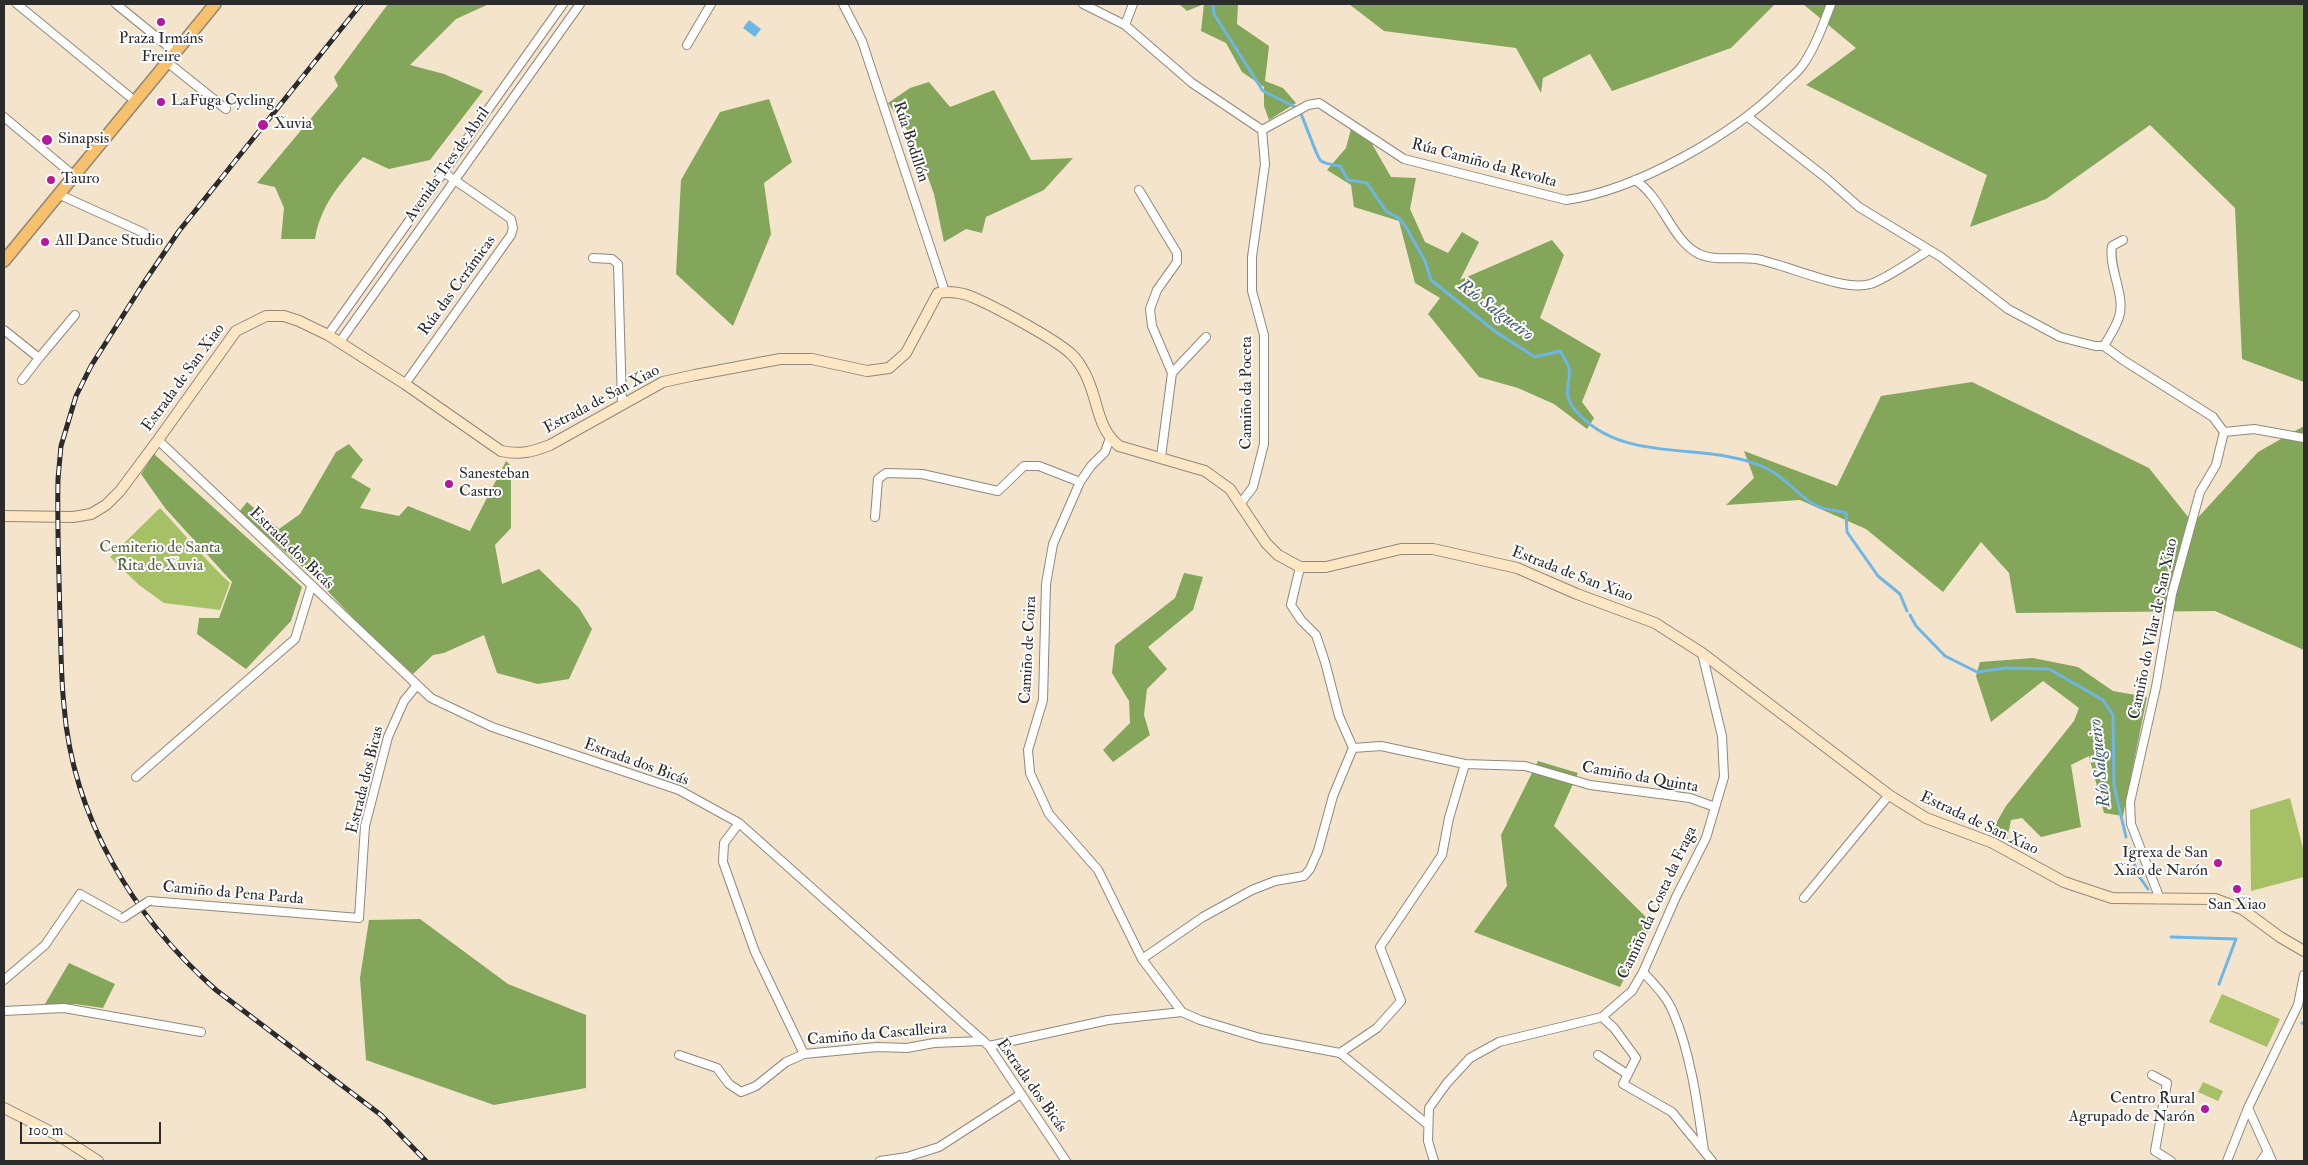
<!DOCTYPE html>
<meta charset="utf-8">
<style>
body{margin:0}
#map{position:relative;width:2308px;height:1165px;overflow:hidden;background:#f4e4cb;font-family:"IM FELL Double Pica",serif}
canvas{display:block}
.frame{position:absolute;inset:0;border:5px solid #2b2b2b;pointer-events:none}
.scale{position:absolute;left:20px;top:1122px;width:141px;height:22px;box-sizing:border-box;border:2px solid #2b2b2b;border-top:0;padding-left:6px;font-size:15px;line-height:18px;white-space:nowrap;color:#2b2b2b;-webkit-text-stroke:4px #fff;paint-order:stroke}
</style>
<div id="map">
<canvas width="2308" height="1165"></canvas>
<div class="frame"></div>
<div class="scale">100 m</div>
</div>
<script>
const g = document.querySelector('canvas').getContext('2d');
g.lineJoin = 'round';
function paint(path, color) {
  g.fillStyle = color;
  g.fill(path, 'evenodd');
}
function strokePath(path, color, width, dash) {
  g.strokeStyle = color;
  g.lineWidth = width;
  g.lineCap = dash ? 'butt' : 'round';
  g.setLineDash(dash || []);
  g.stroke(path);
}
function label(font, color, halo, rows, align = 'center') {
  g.font = font + ' "IM FELL Double Pica",serif';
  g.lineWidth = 4;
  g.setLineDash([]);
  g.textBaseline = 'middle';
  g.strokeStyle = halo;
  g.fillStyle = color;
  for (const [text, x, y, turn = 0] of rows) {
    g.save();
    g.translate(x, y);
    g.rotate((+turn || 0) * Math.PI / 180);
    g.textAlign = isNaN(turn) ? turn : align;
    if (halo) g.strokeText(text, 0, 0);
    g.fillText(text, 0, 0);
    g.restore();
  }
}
const green = new Path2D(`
 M 160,508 C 184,533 204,559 230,583 L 220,610 L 164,603 L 139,585 L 110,557 Z
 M 2290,798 L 2304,852 L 2304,877 L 2251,891 L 2250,810 Z
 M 2222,994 L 2280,1019 L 2267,1047 L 2209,1022 Z
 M 2203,1082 L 2223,1091 L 2218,1101 L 2198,1092 Z`);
const forest = new Path2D(`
 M 388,4 L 489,4 L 456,19 L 410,65 L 444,74 L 483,91 L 430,160 L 389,169 L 363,157 C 340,184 321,204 315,239 L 281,239 L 284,208 L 275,187 L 257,183 L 338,86 L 334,77 Z
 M 1179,4 L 1238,4 L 1237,24 L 1269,46 L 1265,81 L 1283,88 L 1296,103 L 1269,120 L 1264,106 L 1264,87 L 1242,72 L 1226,43 L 1201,31 L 1204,4 L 1187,11 Z
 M 1349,4 L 1775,4 L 1731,48 L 1612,91 L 1590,54 L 1543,78 L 1541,93 L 1516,48 L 1384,31 Z
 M 1803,4 L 2304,4 L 2304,382 L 2242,359 L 2235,208 L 2150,125 L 2046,199 L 1970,227 L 1987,175 L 1806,85 L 1856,48 Z
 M 929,82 L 950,107 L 994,90 L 1031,160 L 1073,158 L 1044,190 L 986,217 L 982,233 L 966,229 L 944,242 L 934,194 L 915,141 L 888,103 L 910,88 Z
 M 769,99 L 792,162 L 764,183 L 771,234 L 733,326 L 676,274 L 681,180 L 720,112 Z
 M 1351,129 L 1368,137 L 1391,177 L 1416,178 L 1410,209 L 1425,242 L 1448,253 L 1462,232 L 1479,242 L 1460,280 L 1552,240 L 1564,255 L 1540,318 L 1601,354 L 1582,402 L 1594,418 L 1587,429 L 1554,404 L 1518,388 L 1479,377 L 1428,314 L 1440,298 L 1415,283 L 1399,221 L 1354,207 L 1351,185 L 1327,170 L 1346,148 Z
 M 1972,382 L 2149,468 L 2193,523 L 2258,452 L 2304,426 L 2304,650 L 2215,611 L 2016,613 L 2009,573 L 1981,542 L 1943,592 L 1866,529 L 1800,500 L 1726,505 L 1754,478 L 1744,451 L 1837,486 L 1881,396 Z
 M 349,444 L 363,460 L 351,477 L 371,489 L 360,508 L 399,516 L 408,506 L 470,531 L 506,461 L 511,466 L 511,528 L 495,545 L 502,584 L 539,569 L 579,608 L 592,629 L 569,679 L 538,684 L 497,673 L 484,635 L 444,653 L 433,655 L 413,674 L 364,629 L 314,577 L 239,512 L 247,502 L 279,529 L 300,514 L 336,452 Z
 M 154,454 L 302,587 L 291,621 L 246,669 L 197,634 L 199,618 L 219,618 L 232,582 L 165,508 L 141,474 Z
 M 1184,573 L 1203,577 L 1193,610 L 1148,647 L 1167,669 L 1147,689 L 1144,715 L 1150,735 L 1113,762 L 1103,750 L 1130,723 L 1129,701 L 1112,673 L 1115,645 L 1175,598 Z
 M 2033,658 L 2078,667 L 2113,691 L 2147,697 L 2123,816 L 2104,813 L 2089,756 L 2071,765 L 2081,827 L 2041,837 L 2022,818 L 2011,820 L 2007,839 L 1992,830 L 2006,806 L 2074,721 L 2079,708 L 2043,681 L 1991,722 L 1976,676 L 1980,662 Z
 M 1538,761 L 1578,773 L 1554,826 L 1652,923 L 1620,987 L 1474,932 L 1507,886 L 1501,835 Z
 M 420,919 L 508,984 L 586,1015 L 586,1088 L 494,1105 L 366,1060 L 360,978 L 369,920 Z
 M 69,963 L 115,984 L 103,1008 L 75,1004 L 45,1004 Z`);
const water = new Path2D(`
 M 749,20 L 761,29 L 755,37 L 743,28 Z`);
const stream = new Path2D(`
 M 1213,4 L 1214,14 L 1263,91 L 1295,107
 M 1301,114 C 1305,122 1317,158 1321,161 C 1326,164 1335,165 1340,166 L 1348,180 L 1367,183 L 1386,211 L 1400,219 L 1407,229 L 1425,261 L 1431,280 L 1496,332 L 1535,357 L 1560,351 C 1563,356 1567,362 1569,368 C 1572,383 1560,393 1576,411 C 1624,467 1708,439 1768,469 C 1786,478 1799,497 1817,506 C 1825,510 1837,510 1846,513 L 1847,532 L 1878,576 L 1900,594 L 1907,611
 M 1910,615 L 1916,626 L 1945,656 L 1977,672 L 2006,668 L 2049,669 L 2103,700 L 2113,715 L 2114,786 L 2126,837
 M 2128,845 L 2138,875 L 2148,889
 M 2171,937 L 2236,939 L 2219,984
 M 2302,1023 L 2304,1024`);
const street = new Path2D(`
 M 17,4 L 135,101
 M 116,4 L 175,52
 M 843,4 L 862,41 L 945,292
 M 1083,4 L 1125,25 L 1192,83 L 1262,130 L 1308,105 L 1319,103 L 1404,159 L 1566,200 C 1637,190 1733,135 1783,85 C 1789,79 1797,73 1802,66 C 1815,48 1823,25 1831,4
 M 1125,25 L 1133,4
 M 687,45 L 711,4
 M 167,62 L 226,109
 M 4,117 L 73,175
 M 1748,117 L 1825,177 L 1859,207 L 1941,257 L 2008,309 L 2060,337 L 2095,346 L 2104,346 L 2123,360 L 2213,417 L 2224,432 L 2216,465 L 2200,492 L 2172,594 L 2156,687 L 2130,802 L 2131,824 L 2160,899
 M 1635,180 C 1663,198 1671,240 1699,254 C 1717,262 1737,256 1756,259 C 1785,264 1843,292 1870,284 C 1883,281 1916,258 1929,250
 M 1139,190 L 1177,253 L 1177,262 L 1157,290 L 1150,309 L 1152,326 L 1172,373 L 1161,457
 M 58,194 L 144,233
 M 593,258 L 612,259 L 618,264 L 622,403
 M 4,330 L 39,358 L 75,315
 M 328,335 L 563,4
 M 339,343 L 580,4
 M 2104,346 C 2109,337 2116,327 2119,317 C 2126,296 2108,268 2112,246 L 2123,240
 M 1172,373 L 1206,337
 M 22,380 L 39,358
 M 405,384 L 511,235 L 513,228 L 511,219 L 443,172
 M 2224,432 L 2254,429 L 2304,438
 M 1110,438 L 1105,452 L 1091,466 L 1080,482 L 1053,544 L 1046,584 L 1043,700 L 1028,750 L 1030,773 L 1049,814 L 1098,870 L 1142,959 L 1182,1012
 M 158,440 L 431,698 L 492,727 L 679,790 L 739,823 L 989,1046 L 1066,1161
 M 1241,503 L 1253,487 L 1264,444 L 1264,335 L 1252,291 L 1252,257 L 1265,164 L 1262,130
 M 875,517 L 878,479 L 886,473 L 922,474 L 998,491 L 1024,466 L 1039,466 L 1080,482
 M 1353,748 L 1381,746 L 1465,764 L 1525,766 L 1590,785 L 1690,798 L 1715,807
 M 136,777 L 295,639 L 311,587
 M 739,823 L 724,843 L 723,862 L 755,952 L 804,1054
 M 1804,898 L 1889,795
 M 149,901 L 359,918 L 365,826 L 388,737 L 404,701 L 417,685
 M 1142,959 L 1203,917 L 1252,890 L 1275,881 L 1304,876 L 1310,869 L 1318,851 L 1333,796 L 1353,748 L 1339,716 L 1325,662 L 1316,635 L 1301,620 L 1291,605 L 1300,567
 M 1643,972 C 1655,985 1667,997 1673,1012 C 1691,1053 1698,1108 1704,1151
 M 4,980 L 45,945 L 80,894 L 123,918
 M 4,1011 L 64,1008 L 201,1032
 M 1602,1017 L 1614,1028 L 1636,1058 L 1623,1084 L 1672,1112 L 1712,1161
 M 989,1046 L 1108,1020 L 1182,1012 L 1200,1020 L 1260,1038 L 1340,1053 L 1427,1124
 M 1340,1053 L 1377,1028 L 1401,1001 L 1380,947 L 1442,855 L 1449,818 L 1465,764
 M 679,1055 L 717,1068 L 729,1084 L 741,1092 L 756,1086 L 786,1062 L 804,1054 L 877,1047 L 907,1048 L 934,1043 L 981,1041
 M 1598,1055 L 1627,1074
 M 2152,1075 L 2167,1083 L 2155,1151 L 2171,1161
 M 880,1161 L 907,1157 L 939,1147 L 1021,1094
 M 1434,1161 L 1428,1141 L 1429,1108 L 1447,1083 L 1470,1058 L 1499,1042 L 1602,1017 L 1632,991 L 1643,972 L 1676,897 L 1706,838 L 1724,777 L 1722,736 L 1702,653
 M 2227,1161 L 2248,1108
 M 2261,1161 L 2268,1151
 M 2272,1161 L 2248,1108 L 2298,1005 L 2304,975`);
const secondary = new Path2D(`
 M 4,516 L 73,517 L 91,514 L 106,505 L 120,491 L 158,440 L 236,331 L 266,316 L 284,316 L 299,321 L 328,335 L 405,384 L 501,451 C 520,455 532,452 550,445 L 663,382 L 695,375 L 780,359 L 812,359 L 867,371 L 889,368 L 906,353 L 938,293 C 946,291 955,292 964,294 C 984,300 1055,339 1070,353 C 1075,357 1079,363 1082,368 C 1099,394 1094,426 1119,446 L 1205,471 L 1230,489 L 1266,543 L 1278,555 L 1300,567 L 1326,567 L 1401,549 L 1433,549 L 1517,568 L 1577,594 L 1655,623 L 1702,653 L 1889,795 L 1926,818 L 1993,843 L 2064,882 L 2112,898 L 2215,899 L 2242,909 L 2280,937 L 2304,951
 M 4,1108 L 61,1137 L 98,1161`);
const primary = new Path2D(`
 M 4,261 L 215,4`);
const rail = new Path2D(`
 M 361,4 L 179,231 L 143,284 L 91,366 L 76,396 L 61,446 L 58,479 C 57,526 59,573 60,619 C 61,648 61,678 64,706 C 73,818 133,917 216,990 L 381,1115 L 426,1161`);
const streetBridge = new Path2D(`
 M 123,918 L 149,901`);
const markers = [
 [161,22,5,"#b5179e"],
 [161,102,5,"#b5179e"],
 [263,125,6,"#b5179e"],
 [47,140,6,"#b5179e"],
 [51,180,5,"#b5179e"],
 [45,242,5,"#b5179e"],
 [449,484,5,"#b5179e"],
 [2218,863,5,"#b5179e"],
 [2237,889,5,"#b5179e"],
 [2205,1109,5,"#b5179e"]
];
const poiNames = [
 ["Praza Irmáns",161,40,"center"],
 ["Freire",161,58,"center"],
 ["LaFuga Cycling",171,102],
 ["Xuvia",274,125],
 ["Sinapsis",58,140],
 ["Tauro",61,180],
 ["All Dance Studio",55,242],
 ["Sanesteban",459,475],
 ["Castro",459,493],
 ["Igrexa de San",2208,854,"right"],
 ["Xiao de Narón",2208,872,"right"],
 ["San Xiao",2237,906,"center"],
 ["Centro Rural",2195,1100,"right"],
 ["Agrupado de Narón",2195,1118,"right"]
];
const streetNames = [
 ["Rúa Bodillón",910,142,72],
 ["Rúa Camiño da Revolta",1484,164,15],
 ["Avenida Tres de Abril",448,165,-55],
 ["Rúa das Cerámicas",458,286,-54],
 ["Estrada de San Xiao",184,378,-54],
 ["Camiño da Poceta",1248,393,-90],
 ["Estrada de San Xiao",602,400,-28],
 ["Estrada dos Bicás",291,549,44],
 ["Estrada de San Xiao",1572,575,21],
 ["Camiño do Vilar de San Xiao",2154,629,-78],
 ["Camiño de Coira",1029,650,-87],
 ["Estrada dos Bicás",636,763,20],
 ["Camiño da Quinta",1640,778,10],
 ["Estrada dos Bicas",366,780,-76],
 ["Estrada de San Xiao",1979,824,25],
 ["Camiño da Pena Parda",233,894,5],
 ["Camiño da Costa da Fraga",1658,903,-65],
 ["Camiño da Cascalleira",877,1035,-5],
 ["Estrada dos Bicás",1031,1086,55]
];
const parkNames = [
 ["Cemiterio de Santa",160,549],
 ["Rita de Xuvia",160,567]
];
const waterNames = [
 ["Río Salgueiro",1495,311,37],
 ["Río Salgueiro",2101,763,-96]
];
paint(green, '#a6c066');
paint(forest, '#84a65b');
paint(water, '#6eb6e6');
strokePath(stream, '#6eb6e6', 3);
strokePath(street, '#90887b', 10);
strokePath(secondary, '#90887b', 12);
strokePath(primary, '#90887b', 14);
strokePath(street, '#fff', 8);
strokePath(secondary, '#fce6c4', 10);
strokePath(primary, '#f7c06c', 11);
strokePath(rail, '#2b2b2b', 5);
strokePath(rail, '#fff', 3, [9]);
strokePath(streetBridge, '#90887b', 10, []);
strokePath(streetBridge, '#fff', 8);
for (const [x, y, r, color] of markers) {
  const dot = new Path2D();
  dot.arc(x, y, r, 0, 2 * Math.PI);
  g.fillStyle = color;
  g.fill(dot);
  strokePath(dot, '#fff', 2);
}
label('16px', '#2b2b2b', '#fff', poiNames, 'left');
label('16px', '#2b2b2b', '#fff', streetNames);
label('16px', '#565f40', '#fff', parkNames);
label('italic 18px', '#425c6c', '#fff', waterNames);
</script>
